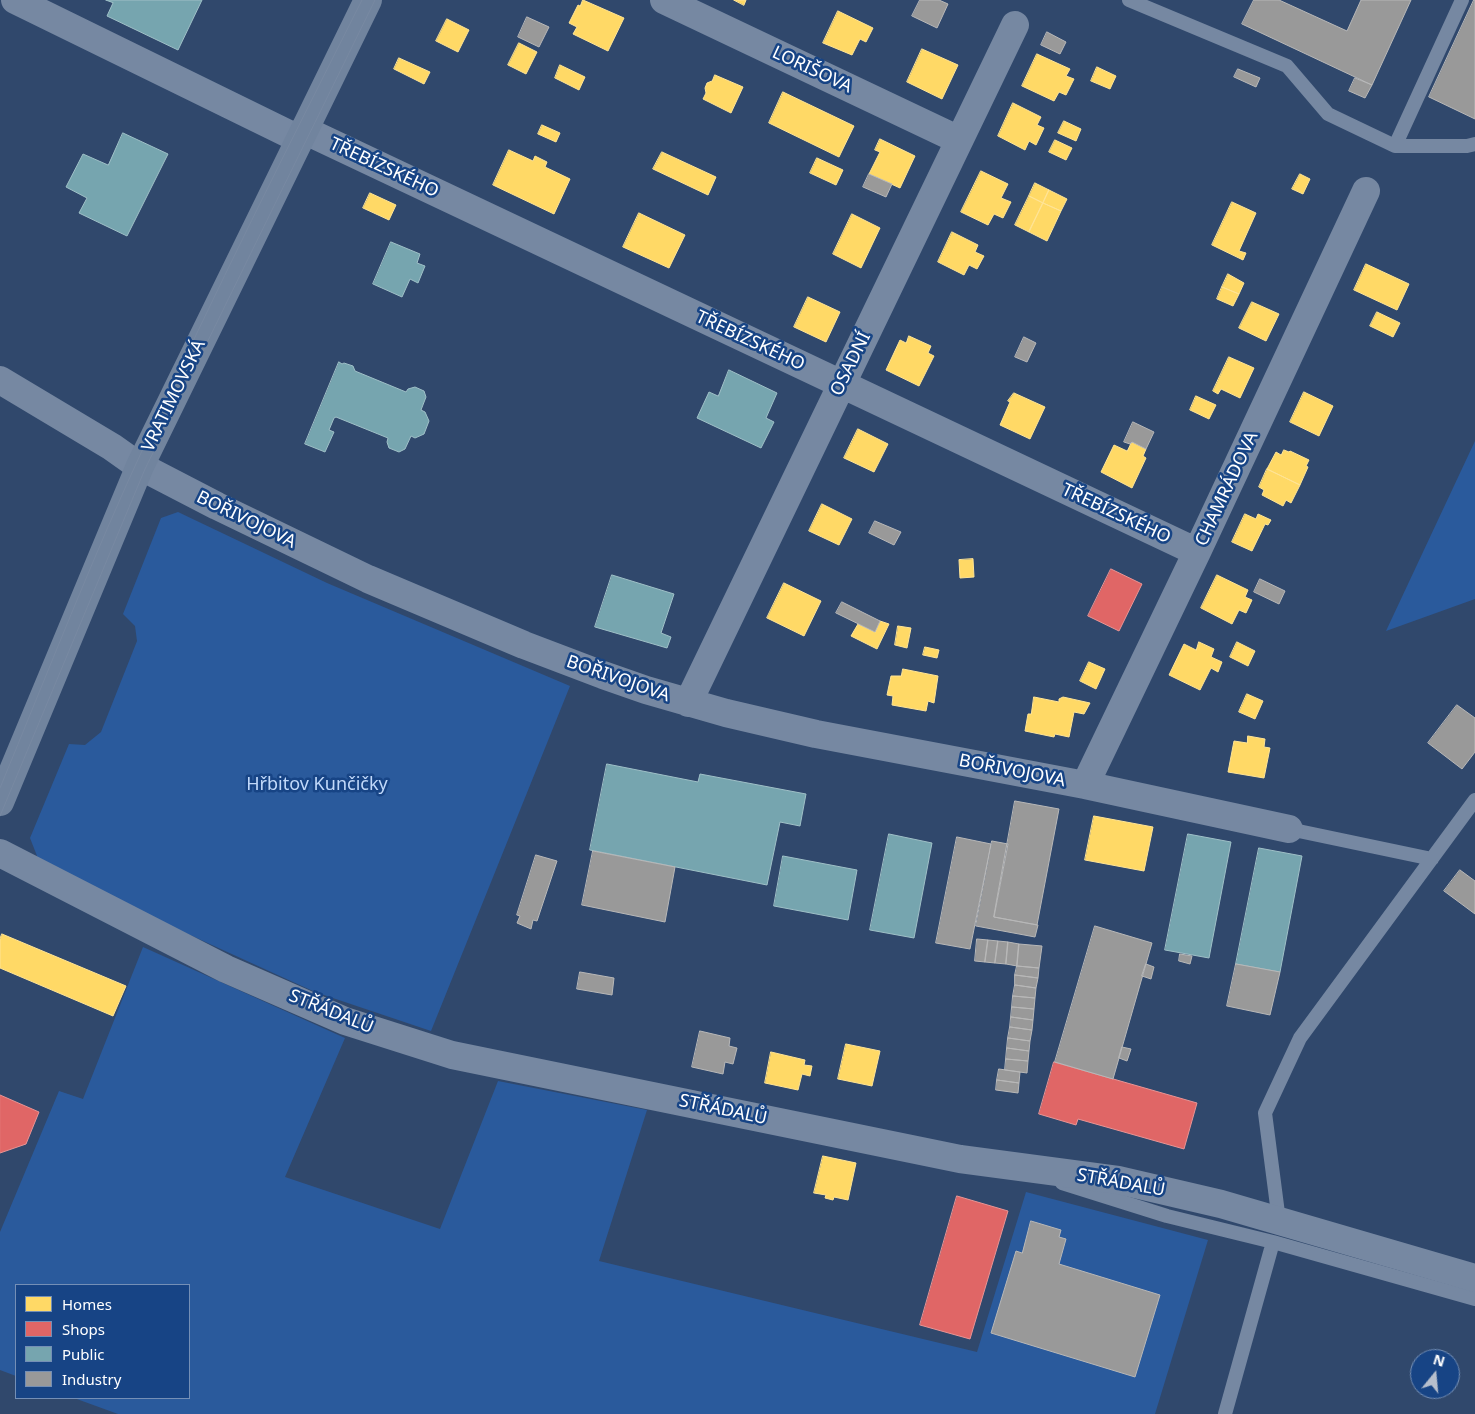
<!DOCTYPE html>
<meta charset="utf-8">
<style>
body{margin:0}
#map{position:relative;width:1475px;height:1414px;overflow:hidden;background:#30486c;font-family:"Noto Sans",sans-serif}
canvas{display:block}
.legend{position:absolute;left:15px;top:1284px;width:175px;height:115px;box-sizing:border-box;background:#174485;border:1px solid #748fb6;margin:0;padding:6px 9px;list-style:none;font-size:15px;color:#fff}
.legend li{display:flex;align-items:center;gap:10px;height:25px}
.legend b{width:25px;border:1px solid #748fb6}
.north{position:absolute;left:1410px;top:1349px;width:50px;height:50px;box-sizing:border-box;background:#174485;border:1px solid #748fb6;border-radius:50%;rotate:17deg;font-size:14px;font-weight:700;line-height:20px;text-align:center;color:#fff}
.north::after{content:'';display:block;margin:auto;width:18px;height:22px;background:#b7bfcc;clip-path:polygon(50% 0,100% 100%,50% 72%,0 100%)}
</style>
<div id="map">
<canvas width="1475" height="1414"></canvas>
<ul class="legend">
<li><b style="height:14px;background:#ffd966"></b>Homes</li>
<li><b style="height:14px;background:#e06666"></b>Shops</li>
<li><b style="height:14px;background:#76a5af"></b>Public</li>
<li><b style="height:14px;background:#999"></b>Industry</li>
</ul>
<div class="north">N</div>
</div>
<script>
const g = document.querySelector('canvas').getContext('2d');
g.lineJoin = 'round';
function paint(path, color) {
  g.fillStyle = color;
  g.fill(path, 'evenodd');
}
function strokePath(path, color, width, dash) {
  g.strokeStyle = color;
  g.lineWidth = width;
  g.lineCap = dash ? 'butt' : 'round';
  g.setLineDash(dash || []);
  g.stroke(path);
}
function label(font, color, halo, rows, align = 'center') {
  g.font = font + ' "Noto Sans",sans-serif';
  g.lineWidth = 5;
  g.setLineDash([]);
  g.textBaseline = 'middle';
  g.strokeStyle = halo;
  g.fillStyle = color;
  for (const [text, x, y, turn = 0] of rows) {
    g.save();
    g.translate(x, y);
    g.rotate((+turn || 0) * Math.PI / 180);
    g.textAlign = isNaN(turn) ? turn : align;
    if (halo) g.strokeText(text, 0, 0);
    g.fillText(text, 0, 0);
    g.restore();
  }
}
const green = new Path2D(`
 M 1475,441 L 1475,599 L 1386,631 Z
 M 178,512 L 327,583 L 570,686 L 431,1031 L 315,992 L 155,919 L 39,861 L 30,838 L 69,744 L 85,745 L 101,732 L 137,641 L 135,626 L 123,614 L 161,518 Z
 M 143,947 L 345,1038 L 285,1177 L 440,1229 L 498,1081 L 647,1110 L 599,1261 L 977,1352 L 1026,1192 L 1208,1240 L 1155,1414 L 118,1414 L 74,1398 L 189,1398 L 189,1285 L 16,1285 L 16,1376 L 0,1370 L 0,1232 L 59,1091 L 83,1099 Z`);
const homes = new Path2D(`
 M 583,0 L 624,18 L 608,51 L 573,34 L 577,27 L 569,23 L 578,5 L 580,6 Z
 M 734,0 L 746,0 L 744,5 Z
 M 838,11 L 873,28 L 866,42 L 860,39 L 852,55 L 823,43 Z
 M 447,19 L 469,30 L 458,52 L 436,41 Z
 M 519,43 L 537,52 L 526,74 L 508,65 Z
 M 922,49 L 958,65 L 942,99 L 907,82 Z
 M 1037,54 L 1070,69 L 1066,76 L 1074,79 L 1066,95 L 1059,92 L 1054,101 L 1022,86 Z
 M 399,58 L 430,72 L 424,84 L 394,69 Z
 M 560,65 L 585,77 L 579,90 L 555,78 Z
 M 1097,67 L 1116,76 L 1110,89 L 1091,81 Z
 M 715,75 L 743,87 L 731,113 L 703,99 L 706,93 L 705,88 L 707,83 L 712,81 Z
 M 783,92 L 854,126 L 839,157 L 769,123 Z
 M 1013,103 L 1041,117 L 1037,125 L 1044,128 L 1036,145 L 1029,141 L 1025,150 L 998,136 Z
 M 1064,121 L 1081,129 L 1076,141 L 1058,133 Z
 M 542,125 L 560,133 L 556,142 L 538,134 Z
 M 880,139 L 915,156 L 900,188 L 869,174 L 880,152 L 875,150 Z
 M 1055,140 L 1072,148 L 1066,160 L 1049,152 Z
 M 509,150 L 533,161 L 535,156 L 547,162 L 545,167 L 570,179 L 554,214 L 493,185 Z
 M 662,152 L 716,177 L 708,195 L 653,169 Z
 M 817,158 L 843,170 L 836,185 L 810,173 Z
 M 981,171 L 1008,184 L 1001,198 L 1011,202 L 1003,218 L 994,214 L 988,225 L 961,212 Z
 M 1300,174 L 1310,179 L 1303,194 L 1292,189 Z
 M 1035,183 L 1049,190 L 1043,203 L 1029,196 Z
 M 1049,190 L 1067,199 L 1061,211 L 1043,203 Z
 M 370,193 L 396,205 L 389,220 L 363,208 Z
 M 1029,196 L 1043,203 L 1029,232 L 1015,225 Z
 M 1232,202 L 1256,213 L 1239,251 L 1246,253 L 1243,260 L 1212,245 Z
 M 1043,203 L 1061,211 L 1047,241 L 1029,232 Z
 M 639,213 L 685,235 L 669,268 L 623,247 Z
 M 852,214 L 880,228 L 861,268 L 833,254 Z
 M 952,232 L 978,245 L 975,252 L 984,256 L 977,269 L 969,265 L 964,275 L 938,262 Z
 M 1366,264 L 1409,284 L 1397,310 L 1354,290 Z
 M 1228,274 L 1244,283 L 1239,294 L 1222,287 Z
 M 1222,287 L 1239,294 L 1233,306 L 1217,299 Z
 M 808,297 L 840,312 L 826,342 L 794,327 Z
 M 1252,302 L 1279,314 L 1266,341 L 1239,328 Z
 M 1377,312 L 1400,323 L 1393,337 L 1370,326 Z
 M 909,336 L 931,346 L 928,353 L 934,356 L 919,386 L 886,370 L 900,340 L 906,343 Z
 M 1229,357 L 1254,368 L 1240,398 L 1221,389 L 1218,394 L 1213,391 Z
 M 1304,392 L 1333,406 L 1319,436 L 1290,422 Z
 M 1014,393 L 1045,407 L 1030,439 L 1000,425 L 1010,402 L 1008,401 Z
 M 1196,396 L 1216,405 L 1209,419 L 1190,410 Z
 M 858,429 L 888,444 L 874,472 L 844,458 Z
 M 1132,442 L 1146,449 L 1143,456 L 1146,458 L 1132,488 L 1101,472 L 1114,445 L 1127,451 Z
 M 1284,450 L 1289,452 L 1290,451 L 1309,460 L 1306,466 L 1308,467 L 1300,485 L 1267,469 L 1276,452 L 1281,455 Z
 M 1267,469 L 1300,485 L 1291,503 L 1286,500 L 1283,506 L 1262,495 L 1264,490 L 1259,487 Z
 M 822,504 L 852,519 L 839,545 L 809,531 Z
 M 1245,514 L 1256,519 L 1258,514 L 1271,520 L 1268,525 L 1265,524 L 1252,551 L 1232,542 Z
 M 973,559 L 974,577 L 960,578 L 959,560 Z
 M 1217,575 L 1248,590 L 1245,597 L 1252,600 L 1246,613 L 1239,610 L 1232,624 L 1201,608 Z
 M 784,583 L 821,601 L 804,636 L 767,618 Z
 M 880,621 L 889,624 L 877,649 L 851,636 L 858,624 L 875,632 Z
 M 898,626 L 911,628 L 907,648 L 895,645 Z
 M 1199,642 L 1214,649 L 1211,657 L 1222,662 L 1218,672 L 1211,668 L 1200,690 L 1169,675 L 1184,644 L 1196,650 Z
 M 1237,642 L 1255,651 L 1248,666 L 1230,657 Z
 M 925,647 L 939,650 L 937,658 L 923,655 Z
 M 1089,662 L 1105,669 L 1096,689 L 1080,681 Z
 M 903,669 L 938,676 L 934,703 L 928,701 L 926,711 L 892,705 L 893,696 L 887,695 L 891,676 L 901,676 Z
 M 1247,694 L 1263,701 L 1255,719 L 1239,712 Z
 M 1034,697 L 1059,702 L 1059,699 L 1063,697 L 1090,703 L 1084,714 L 1074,712 L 1069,737 L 1055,734 L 1054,737 L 1025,731 L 1028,714 L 1031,714 Z
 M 1248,736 L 1265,739 L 1264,747 L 1270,748 L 1264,778 L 1228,772 L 1234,741 L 1247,743 Z
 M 1094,816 L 1153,827 L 1144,871 L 1085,860 Z
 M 2,934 L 126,986 L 113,1016 L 0,968 L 0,939 Z
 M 846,1044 L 880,1051 L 872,1086 L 838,1079 Z
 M 771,1052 L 805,1060 L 804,1065 L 812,1066 L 810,1076 L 802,1074 L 798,1090 L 765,1083 Z
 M 823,1156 L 856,1163 L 848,1200 L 834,1197 L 833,1200 L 825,1198 L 826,1195 L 814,1193 Z`);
const shops = new Path2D(`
 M 1111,569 L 1142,584 L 1119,631 L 1088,616 Z
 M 1054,1062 L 1197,1103 L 1184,1149 L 1078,1119 L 1076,1125 L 1039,1114 Z
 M 0,1095 L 39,1112 L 26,1144 L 0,1153 Z
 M 957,1196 L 1008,1211 L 970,1339 L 920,1325 Z`);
const public = new Path2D(`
 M 106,0 L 202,0 L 178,50 L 107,16 L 113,3 Z
 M 123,133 L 168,154 L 127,236 L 79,213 L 87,198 L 66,187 L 83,154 L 108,165 Z
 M 391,242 L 420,254 L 417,263 L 425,266 L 418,283 L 410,279 L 402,297 L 373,284 Z
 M 339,362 L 342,364 L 344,363 L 353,366 L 355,371 L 406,392 L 408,389 L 415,387 L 424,391 L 426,397 L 421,410 L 425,412 L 429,421 L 424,434 L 415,438 L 411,436 L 405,449 L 399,452 L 389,448 L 387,442 L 388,438 L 336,417 L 334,418 L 329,430 L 334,432 L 325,452 L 305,444 Z
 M 729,370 L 777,393 L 766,418 L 774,422 L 761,448 L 697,418 L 709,392 L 718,396 Z
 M 612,575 L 674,594 L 661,633 L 671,637 L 667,648 L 595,627 Z
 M 607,764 L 698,782 L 700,774 L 806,794 L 800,826 L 780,822 L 767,885 L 590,850 Z
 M 889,834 L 932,843 L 914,938 L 870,930 Z
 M 1188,834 L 1231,842 L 1209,958 L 1165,950 Z
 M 1259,848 L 1302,856 L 1280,972 L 1236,964 Z
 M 783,856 L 857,870 L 848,920 L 774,906 Z`);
const industry = new Path2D(`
 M 920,0 L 939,0 L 948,4 L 937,28 L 912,16 Z
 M 1254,0 L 1279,0 L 1347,31 L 1361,0 L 1411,0 L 1372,85 L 1242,24 Z
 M 1474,0 L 1475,0 L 1475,119 L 1429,97 Z
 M 527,17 L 549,27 L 539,47 L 518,37 Z
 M 1047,32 L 1066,42 L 1060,54 L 1041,45 Z
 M 1238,69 L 1260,78 L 1256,87 L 1234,77 Z
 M 1355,78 L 1372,85 L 1365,98 L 1349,91 Z
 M 869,174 L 892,184 L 886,197 L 863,187 Z
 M 1024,337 L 1036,343 L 1027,362 L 1015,357 Z
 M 1133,422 L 1154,432 L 1146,449 L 1132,442 L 1130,444 L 1124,442 Z
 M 875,521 L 901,532 L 894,545 L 869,533 Z
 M 1260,579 L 1285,591 L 1279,604 L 1254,592 Z
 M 842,602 L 880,621 L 875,632 L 836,613 Z
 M 1457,705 L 1475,718 L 1475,752 L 1462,769 L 1428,743 Z
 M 1015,801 L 1059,809 L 1037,925 L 994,917 Z
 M 957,837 L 991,844 L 970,949 L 936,943 Z
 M 992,841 L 1008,844 L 994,917 L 1038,925 L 1035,937 L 976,926 Z
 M 593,851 L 675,867 L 665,922 L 582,905 Z
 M 536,855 L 557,861 L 537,921 L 533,920 L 531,929 L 517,923 L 520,916 L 517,915 Z
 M 1460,870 L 1475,881 L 1475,914 L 1444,891 Z
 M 1095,926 L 1152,943 L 1113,1079 L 1055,1062 Z
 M 977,939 L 988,940 L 985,962 L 975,961 Z
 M 988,940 L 998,941 L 995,963 L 985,962 Z
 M 998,941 L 1008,942 L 1006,964 L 995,963 Z
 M 1008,942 L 1019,944 L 1017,966 L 1006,964 Z
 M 1019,944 L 1042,946 L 1039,968 L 1017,966 Z
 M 1180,954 L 1192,956 L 1190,964 L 1179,961 Z
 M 1146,964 L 1154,967 L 1151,979 L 1142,976 Z
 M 1236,964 L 1280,972 L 1270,1015 L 1227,1006 Z
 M 1017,966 L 1039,968 L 1038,978 L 1015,975 Z
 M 580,972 L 614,978 L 612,995 L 577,989 Z
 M 1015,975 L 1038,978 L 1036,988 L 1015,985 Z
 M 1015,985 L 1036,988 L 1035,998 L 1013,996 Z
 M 1013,996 L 1035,998 L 1034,1009 L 1012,1007 Z
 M 1012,1007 L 1034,1009 L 1033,1020 L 1011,1017 Z
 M 1011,1017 L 1033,1020 L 1032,1030 L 1010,1027 Z
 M 1010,1027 L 1032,1030 L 1030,1041 L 1008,1038 Z
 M 700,1031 L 730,1038 L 729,1046 L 737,1048 L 733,1064 L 725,1062 L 723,1074 L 692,1067 Z
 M 1008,1038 L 1030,1041 L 1029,1051 L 1007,1048 Z
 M 1122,1047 L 1131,1049 L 1127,1061 L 1119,1058 Z
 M 1007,1048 L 1029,1051 L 1028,1061 L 1006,1059 Z
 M 1006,1059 L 1028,1061 L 1027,1073 L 1005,1070 Z
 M 999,1069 L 1020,1072 L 1019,1083 L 997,1080 Z
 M 997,1080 L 1019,1083 L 1018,1093 L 996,1090 Z
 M 1031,1221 L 1061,1230 L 1059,1237 L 1066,1239 L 1059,1264 L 1160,1295 L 1135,1377 L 991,1333 L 1016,1251 L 1022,1253 Z`);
const lane = new Path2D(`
 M 1129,0 L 1287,66 L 1328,114 L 1395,146 L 1467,146 L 1475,144
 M 1395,146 L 1462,0
 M 1289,829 L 1432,859
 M 1062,1183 L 1167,1216 L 1273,1242 L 1475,1299
 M 1279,1221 L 1265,1113 L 1300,1038 L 1475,800
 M 1225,1414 L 1273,1242`);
const street = new Path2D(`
 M 15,0 L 299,139
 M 664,0 L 959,140
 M 304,130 L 1197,552
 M 0,380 L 112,447 L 136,464 L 217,506 L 368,579 L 524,645 L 603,675 L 646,690 L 726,713 L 816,734 L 1085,785 L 1289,829
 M 688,703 L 1015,25
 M 1085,785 L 1197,552 L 1366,191
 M 0,853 L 226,969 L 345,1021 L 452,1055 L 960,1159 L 1118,1180 L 1221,1204 L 1475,1278`);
const secondary = new Path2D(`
 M 0,802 L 140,466 L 368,0`);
const tram = new Path2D(`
 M 0,788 C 48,672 93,556 146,442 C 214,293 288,147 362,0
 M 0,816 L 145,469 L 375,0`);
const streetNames = [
 ["LORIŠOVA",812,70,25],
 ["TŘEBÍZSKÉHO",384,168,25],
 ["TŘEBÍZSKÉHO",750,341,25],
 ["OSADNÍ",851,364,-64],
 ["VRATIMOVSKÁ",174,396,-64],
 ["CHAMRÁDOVA",1227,489,-65],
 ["TŘEBÍZSKÉHO",1116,514,25],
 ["BOŘIVOJOVA",246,520,26],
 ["BOŘIVOJOVA",618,679,19],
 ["BOŘIVOJOVA",1012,771,11],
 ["STŘÁDALŮ",331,1012,22],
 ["STŘÁDALŮ",723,1110,12],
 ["STŘÁDALŮ",1121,1183,10]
];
const parkNames = [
 ["Hřbitov Kunčičky",317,785]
];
paint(green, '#2a5a9c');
paint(homes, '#ffd966');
strokePath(homes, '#ffe494', 1);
paint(shops, '#e06666');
strokePath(shops, '#e99494', 1);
paint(public, '#76a5af');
strokePath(public, '#9fc0c7', 1);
paint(industry, '#999');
strokePath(industry, '#b8b8b8', 1);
strokePath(lane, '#7688a2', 14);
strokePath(street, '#7688a2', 28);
strokePath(secondary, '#71849e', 28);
strokePath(tram, '#7889a2', 1);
label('18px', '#fff', '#174485', streetNames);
label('18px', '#c1d9fa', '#174485', parkNames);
</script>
